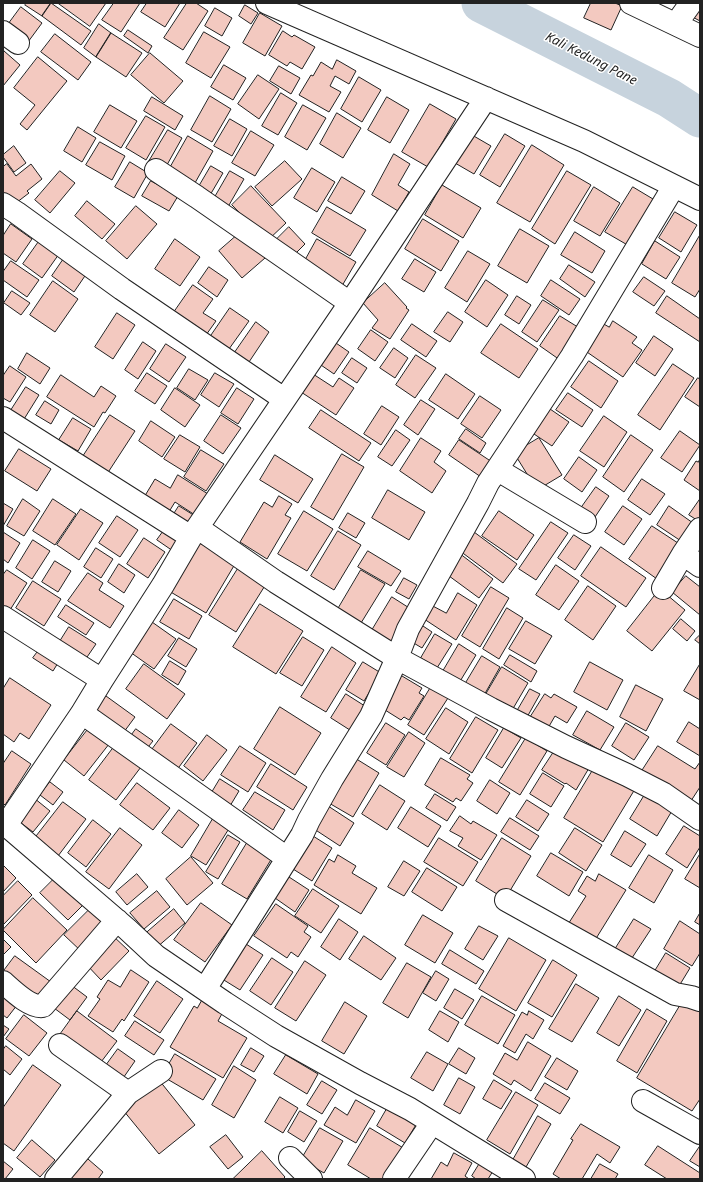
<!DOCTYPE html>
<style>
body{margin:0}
#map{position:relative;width:703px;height:1182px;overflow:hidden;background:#fff;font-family:"Noto Sans",sans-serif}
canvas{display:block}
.frame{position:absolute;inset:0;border:4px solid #222;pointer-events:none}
</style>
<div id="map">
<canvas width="703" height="1182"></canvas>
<div class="frame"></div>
</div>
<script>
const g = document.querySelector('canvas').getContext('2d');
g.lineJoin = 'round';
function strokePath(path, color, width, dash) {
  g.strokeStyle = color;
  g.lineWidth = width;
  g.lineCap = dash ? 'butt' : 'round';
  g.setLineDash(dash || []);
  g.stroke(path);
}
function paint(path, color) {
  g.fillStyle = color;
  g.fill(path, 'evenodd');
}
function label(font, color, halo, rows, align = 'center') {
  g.font = font + ' "Noto Sans",sans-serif';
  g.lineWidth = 3;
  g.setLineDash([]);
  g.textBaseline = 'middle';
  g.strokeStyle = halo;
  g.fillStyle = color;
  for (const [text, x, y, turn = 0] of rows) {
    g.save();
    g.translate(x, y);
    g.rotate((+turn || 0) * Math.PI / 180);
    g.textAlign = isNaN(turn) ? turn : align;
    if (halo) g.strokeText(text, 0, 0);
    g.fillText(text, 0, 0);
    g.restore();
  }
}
const river = new Path2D(`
 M 481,3 L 669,98 L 700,118`);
const building = new Path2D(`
 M 27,3 L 51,3 L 42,16 L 25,5 Z
 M 51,3 L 91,31 L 81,45 L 42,16 Z
 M 58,3 L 106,3 L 90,26 Z
 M 114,3 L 140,3 L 121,32 L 102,20 Z
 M 147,3 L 180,3 L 165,27 L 141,12 Z
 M 187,3 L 196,3 L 208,11 L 183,50 L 164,38 Z
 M 591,3 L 615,3 L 622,6 L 611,30 L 584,18 Z
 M 700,3 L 700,21 L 687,14 Z
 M 245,5 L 258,13 L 251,24 L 239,16 Z
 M 21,7 L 42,23 L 28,42 L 7,26 Z
 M 215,8 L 232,18 L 222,36 L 205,26 Z
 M 260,13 L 282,26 L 265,56 L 243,43 Z
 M 99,24 L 111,33 L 96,57 L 84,48 Z
 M 128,30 L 152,46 L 148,53 L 124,36 Z
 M 283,31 L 292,37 L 294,35 L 315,47 L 302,69 L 290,62 L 287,66 L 269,55 Z
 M 204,32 L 230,47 L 211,78 L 186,63 Z
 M 111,33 L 142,53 L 126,77 L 96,57 Z
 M 55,34 L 91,62 L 78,80 L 41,52 Z
 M 4,51 L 20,65 L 3,86 L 3,52 Z
 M 150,53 L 183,81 L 164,103 L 131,75 Z
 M 38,57 L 67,81 L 27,130 L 20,124 L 35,105 L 14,88 Z
 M 337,60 L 356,71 L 349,84 L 335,76 L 330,86 L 341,92 L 329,112 L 299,95 L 311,75 L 313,76 L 321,62 L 332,69 Z
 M 224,65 L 246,78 L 233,100 L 211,87 Z
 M 279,66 L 300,78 L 291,94 L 270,81 Z
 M 258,75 L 279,89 L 259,119 L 238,104 Z
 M 359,77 L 381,90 L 362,122 L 341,109 Z
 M 281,93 L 297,103 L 278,135 L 262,126 Z
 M 210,96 L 231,109 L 212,142 L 191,130 Z
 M 152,97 L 183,116 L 175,130 L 144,111 Z
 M 387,97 L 409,110 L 390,143 L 368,130 Z
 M 430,104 L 456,119 L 428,167 L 402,152 Z
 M 110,105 L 137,121 L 121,148 L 94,132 Z
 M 303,105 L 326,118 L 307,150 L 285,137 Z
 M 337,113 L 361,128 L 343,158 L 320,144 Z
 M 146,116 L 165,127 L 146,160 L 126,148 Z
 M 230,119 L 247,129 L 232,156 L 214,146 Z
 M 78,127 L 96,138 L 82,162 L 64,151 Z
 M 168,130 L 182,138 L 163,172 L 148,163 Z
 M 251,131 L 274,145 L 255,176 L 232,163 Z
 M 505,134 L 525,146 L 500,187 L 480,175 Z
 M 472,135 L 491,146 L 474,174 L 455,163 Z
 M 188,136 L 213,151 L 191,190 L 166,175 Z
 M 100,142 L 125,156 L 112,180 L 86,165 Z
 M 532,145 L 564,165 L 530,222 L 497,203 Z
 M 14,146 L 26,163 L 14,172 L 3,157 L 3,155 Z
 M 394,154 L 410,164 L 398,185 L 409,192 L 398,211 L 372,195 Z
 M 285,161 L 302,179 L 272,206 L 255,187 Z
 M 130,162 L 148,173 L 134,198 L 115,187 Z
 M 7,164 L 16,176 L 31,164 L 42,179 L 27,191 L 29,193 L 12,206 L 3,194 L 3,167 Z
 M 211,166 L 223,173 L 206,202 L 194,195 Z
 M 312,168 L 335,182 L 317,212 L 294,198 Z
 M 60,171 L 75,183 L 50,213 L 35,200 Z
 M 230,171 L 244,179 L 225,212 L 211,204 Z
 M 567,171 L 591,185 L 555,244 L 532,229 Z
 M 342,177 L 365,191 L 351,214 L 328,201 Z
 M 151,181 L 178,196 L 169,211 L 142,196 Z
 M 442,185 L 481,208 L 463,238 L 425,215 Z
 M 251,186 L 286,223 L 267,241 L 232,205 Z
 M 594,187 L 620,203 L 600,236 L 574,221 Z
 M 633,187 L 658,202 L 631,247 L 605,232 Z
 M 87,201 L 115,224 L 102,239 L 75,216 Z
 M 136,206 L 157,224 L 127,259 L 106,241 Z
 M 327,207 L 366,230 L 350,256 L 312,233 Z
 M 675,212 L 697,225 L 681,252 L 659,238 Z
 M 423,219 L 459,241 L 441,271 L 405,249 Z
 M 11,224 L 32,239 L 16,262 L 3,253 L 3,236 Z
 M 289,227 L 305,244 L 289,260 L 273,243 Z
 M 520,229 L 549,246 L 527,283 L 498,266 Z
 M 242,231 L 265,258 L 242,278 L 219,251 Z
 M 575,232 L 605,251 L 592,273 L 561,255 Z
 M 700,235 L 700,289 L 695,297 L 672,283 Z
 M 175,239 L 200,257 L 180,286 L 155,269 Z
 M 317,239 L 356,262 L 339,291 L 301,268 Z
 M 40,240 L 59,254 L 42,278 L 23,264 Z
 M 655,241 L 680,257 L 666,279 L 642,264 Z
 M 468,251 L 490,264 L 467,302 L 445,288 Z
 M 67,254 L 89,270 L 74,292 L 52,276 Z
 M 415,259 L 436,272 L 424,292 L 402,279 Z
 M 11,261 L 39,280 L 27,297 L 3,280 L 3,272 Z
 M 569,265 L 595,282 L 585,297 L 560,279 Z
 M 209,267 L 228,280 L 217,297 L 198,283 Z
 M 644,277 L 665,291 L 654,306 L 633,292 Z
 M 486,280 L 508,295 L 487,327 L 465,312 Z
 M 551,280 L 580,299 L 569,315 L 541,296 Z
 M 53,281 L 78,299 L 55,332 L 30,315 Z
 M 385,283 L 407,307 L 406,308 L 409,310 L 390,339 L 372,328 L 378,320 L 363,303 Z
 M 193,285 L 213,299 L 203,313 L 216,321 L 206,335 L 170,318 Z
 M 12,291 L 30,303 L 21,315 L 4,303 Z
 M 517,296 L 531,305 L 519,324 L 505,315 Z
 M 667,296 L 700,319 L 700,342 L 656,313 Z
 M 543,300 L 559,310 L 537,342 L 522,332 Z
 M 230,308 L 249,321 L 224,356 L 206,343 Z
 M 448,312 L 463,322 L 450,342 L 434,332 Z
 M 117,313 L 135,325 L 113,359 L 95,347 Z
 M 560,316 L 581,329 L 560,360 L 540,346 Z
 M 613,321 L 637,337 L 632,343 L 642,350 L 623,377 L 584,350 L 602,323 L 609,327 Z
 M 256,322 L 269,332 L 245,368 L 231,358 Z
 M 412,324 L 437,341 L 426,357 L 401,340 Z
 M 501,324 L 538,349 L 519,378 L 481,353 Z
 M 371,330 L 388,342 L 375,361 L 358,349 Z
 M 654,336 L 673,349 L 655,376 L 636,363 Z
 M 333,341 L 349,352 L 334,374 L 318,363 Z
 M 143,342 L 156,351 L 138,379 L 125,370 Z
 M 166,344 L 186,357 L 169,382 L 150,369 Z
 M 394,348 L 408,358 L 395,378 L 380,368 Z
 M 27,353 L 50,368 L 40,384 L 18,369 Z
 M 416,355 L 436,368 L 415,398 L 396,385 Z
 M 352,358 L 367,368 L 357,383 L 342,373 Z
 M 589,361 L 618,381 L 601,408 L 571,387 Z
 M 673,364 L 694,378 L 660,430 L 638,415 Z
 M 10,366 L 26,377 L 10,402 L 3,398 L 3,376 Z
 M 189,369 L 208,380 L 195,400 L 177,388 Z
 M 147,373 L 167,386 L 155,404 L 135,391 Z
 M 215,373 L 234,384 L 219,407 L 201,395 Z
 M 313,374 L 333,387 L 339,378 L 354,388 L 336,415 L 301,392 Z
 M 446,374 L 475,394 L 458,419 L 429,400 Z
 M 61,375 L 94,397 L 101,386 L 116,396 L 105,413 L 103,412 L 94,427 L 47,397 Z
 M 698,378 L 700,379 L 700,407 L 685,397 Z
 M 26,387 L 39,395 L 21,424 L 8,415 Z
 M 175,388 L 200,405 L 185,427 L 161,410 Z
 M 237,388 L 254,399 L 238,424 L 221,413 Z
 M 568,393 L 593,410 L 582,427 L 556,410 Z
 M 480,396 L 501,410 L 482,438 L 461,424 Z
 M 421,400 L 435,409 L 418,435 L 404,425 Z
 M 45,401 L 59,410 L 51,424 L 36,415 Z
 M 382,406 L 399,417 L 381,445 L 364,434 Z
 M 550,409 L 569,422 L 552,446 L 534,434 Z
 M 321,410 L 371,443 L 359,461 L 309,428 Z
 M 110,415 L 135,431 L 107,474 L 82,458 Z
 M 221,415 L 241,428 L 223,454 L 204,441 Z
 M 604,416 L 627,432 L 604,467 L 580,451 Z
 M 73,418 L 91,429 L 78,451 L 59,440 Z
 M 151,421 L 175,437 L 162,457 L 139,441 Z
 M 466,429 L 486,443 L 480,453 L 459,439 Z
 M 396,430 L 410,440 L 392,466 L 378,457 Z
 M 680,431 L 700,445 L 682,472 L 661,458 Z
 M 180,435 L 200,447 L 185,472 L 164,459 Z
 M 631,435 L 653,450 L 624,492 L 603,477 Z
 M 421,438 L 441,451 L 434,462 L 446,471 L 432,493 L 400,471 Z
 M 539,438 L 562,475 L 537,490 L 514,453 Z
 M 459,440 L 492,462 L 481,477 L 449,455 Z
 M 19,449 L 51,469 L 37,491 L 5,471 Z
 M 201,450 L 224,464 L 206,491 L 184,477 Z
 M 342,454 L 364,467 L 333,520 L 311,507 Z
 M 275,455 L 313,479 L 298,503 L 260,480 Z
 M 579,457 L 597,470 L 582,492 L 564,479 Z
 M 700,459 L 700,491 L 684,480 L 696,461 L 698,462 Z
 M 178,475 L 208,494 L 195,515 L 175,502 L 167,515 L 143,499 L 155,479 L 170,488 Z
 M 642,479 L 665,494 L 650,515 L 628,500 Z
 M 596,487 L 609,496 L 593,520 L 579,511 Z
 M 388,490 L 425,512 L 409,540 L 372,518 Z
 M 279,496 L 292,504 L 285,515 L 291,518 L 267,559 L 240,542 L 264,502 L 272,507 Z
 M 23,499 L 40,511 L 24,536 L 7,526 Z
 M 53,499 L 76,514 L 55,545 L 33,531 Z
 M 700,499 L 700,522 L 689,515 Z
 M 3,503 L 13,509 L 3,526 Z
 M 179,506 L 195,516 L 188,528 L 172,517 Z
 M 623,506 L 642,519 L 624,545 L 605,532 Z
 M 669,506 L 693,523 L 681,541 L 657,525 Z
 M 81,509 L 103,523 L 79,560 L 57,545 Z
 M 304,511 L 333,529 L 307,571 L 278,554 Z
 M 499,511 L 534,535 L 517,560 L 482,536 Z
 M 348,513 L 365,523 L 356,538 L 339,528 Z
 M 117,516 L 138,530 L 120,557 L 99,543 Z
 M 551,522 L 568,533 L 536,580 L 519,569 Z
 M 652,526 L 681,545 L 657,579 L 629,559 Z
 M 165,529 L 181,539 L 173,551 L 157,540 Z
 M 470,529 L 517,564 L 503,583 L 456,548 Z
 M 338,531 L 361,545 L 334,590 L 311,576 Z
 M 3,532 L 20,543 L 8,563 L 3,559 Z
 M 574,535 L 591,546 L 575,570 L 558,558 Z
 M 144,538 L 165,552 L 148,578 L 127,564 Z
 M 33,540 L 50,551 L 32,579 L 16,568 Z
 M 198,542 L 235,564 L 206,613 L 169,591 Z
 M 601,547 L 646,578 L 626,607 L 581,576 Z
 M 96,548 L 113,559 L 101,578 L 84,567 Z
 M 368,551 L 401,571 L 391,586 L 358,567 Z
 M 459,553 L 493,579 L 479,598 L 445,573 Z
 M 55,561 L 71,571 L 58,592 L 42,582 Z
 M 119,564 L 135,575 L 124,593 L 108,582 Z
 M 556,565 L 579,581 L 559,610 L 536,595 Z
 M 239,567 L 266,584 L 236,632 L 209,615 Z
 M 7,570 L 27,583 L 10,610 L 3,606 L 3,575 Z
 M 361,570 L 385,584 L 361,623 L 338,609 Z
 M 88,573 L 103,583 L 99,590 L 124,606 L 110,628 L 68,601 Z
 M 686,576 L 700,587 L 700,615 L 672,592 Z
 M 404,578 L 417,585 L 409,599 L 396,592 Z
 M 33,581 L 61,599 L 44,626 L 16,608 Z
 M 588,586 L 616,606 L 593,640 L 565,620 Z
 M 491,587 L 509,598 L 480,647 L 462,636 Z
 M 660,589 L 685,610 L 652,651 L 627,631 Z
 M 458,593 L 477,605 L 456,640 L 421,617 L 429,604 L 446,613 Z
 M 392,597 L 414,611 L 394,645 L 371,632 Z
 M 174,599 L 202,616 L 189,639 L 160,622 Z
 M 260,604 L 303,631 L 276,674 L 233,647 Z
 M 66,605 L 94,623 L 86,635 L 58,617 Z
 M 507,608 L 523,618 L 499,659 L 483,649 Z
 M 681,619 L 695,631 L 687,641 L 673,629 Z
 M 526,621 L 552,636 L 535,664 L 509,649 Z
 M 152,622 L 176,639 L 154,669 L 130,652 Z
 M 417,622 L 432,632 L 422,648 L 407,639 Z
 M 69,627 L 96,644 L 85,660 L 59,643 Z
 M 435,634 L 452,644 L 437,668 L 421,658 Z
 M 700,635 L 700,644 L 695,640 Z
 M 303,637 L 324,650 L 302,686 L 280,673 Z
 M 179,638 L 197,649 L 186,667 L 168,656 Z
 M 459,644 L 476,655 L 459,683 L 442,673 Z
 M 42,646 L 61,658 L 53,671 L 33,658 Z
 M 332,647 L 356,663 L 326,712 L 301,697 Z
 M 510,655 L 537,671 L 531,682 L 504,665 Z
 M 482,656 L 500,667 L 483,697 L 464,686 Z
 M 170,661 L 186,671 L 178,685 L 162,675 Z
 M 363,662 L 381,673 L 364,701 L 346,690 Z
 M 590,662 L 623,680 L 607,710 L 574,692 Z
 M 144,664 L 185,694 L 167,719 L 126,689 Z
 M 700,664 L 700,700 L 684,691 Z
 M 502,667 L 528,683 L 511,712 L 485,696 Z
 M 397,673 L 422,688 L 419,693 L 424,696 L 409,720 L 404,717 L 401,720 L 377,705 Z
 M 10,678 L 51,705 L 29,739 L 20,733 L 14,742 L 3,734 L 3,724 L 4,723 L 3,722 L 3,689 Z
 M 636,685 L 663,699 L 646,731 L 620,717 Z
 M 431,687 L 448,698 L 424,735 L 408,725 Z
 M 530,689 L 540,694 L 526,719 L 516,713 Z
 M 346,694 L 368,708 L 353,732 L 331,718 Z
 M 545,694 L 551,698 L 554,694 L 577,707 L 567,723 L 555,716 L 544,735 L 526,724 Z
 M 106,696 L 135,717 L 121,736 L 92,714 Z
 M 280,707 L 321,733 L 295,775 L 254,749 Z
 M 446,708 L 468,722 L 449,754 L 426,739 Z
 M 587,711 L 614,727 L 600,750 L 573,735 Z
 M 476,717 L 498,730 L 472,773 L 450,759 Z
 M 689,722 L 700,729 L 700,756 L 677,742 Z
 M 93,723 L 113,739 L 84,776 L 64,760 Z
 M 386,723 L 405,735 L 386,765 L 367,753 Z
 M 626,723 L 649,737 L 634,760 L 612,746 Z
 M 171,724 L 197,743 L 173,775 L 148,755 Z
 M 504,728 L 521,738 L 502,768 L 486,758 Z
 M 136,729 L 153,741 L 144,752 L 128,740 Z
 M 409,732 L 425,743 L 404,777 L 387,767 Z
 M 207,735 L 227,750 L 203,781 L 184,766 Z
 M 526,738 L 547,751 L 520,795 L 499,782 Z
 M 117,743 L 144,763 L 116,800 L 89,780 Z
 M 559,744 L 589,768 L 576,790 L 566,783 L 565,784 L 542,770 Z
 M 240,746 L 266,763 L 248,792 L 221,775 Z
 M 658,746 L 695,769 L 700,762 L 700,787 L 689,804 L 640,774 Z
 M 12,751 L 31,764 L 5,805 L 3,803 L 3,764 Z
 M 350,755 L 379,773 L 353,817 L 322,799 Z
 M 441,758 L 470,775 L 467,779 L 473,783 L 461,801 L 456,798 L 453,802 L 425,785 Z
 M 271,764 L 307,787 L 293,810 L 257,787 Z
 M 596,765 L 635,789 L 603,842 L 564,818 Z
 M 543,773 L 564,786 L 551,807 L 530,794 Z
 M 220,779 L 239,791 L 227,811 L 208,799 Z
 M 490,780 L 510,793 L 497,814 L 477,801 Z
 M 50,782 L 63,792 L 53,805 L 40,795 Z
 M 137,783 L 170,808 L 153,830 L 120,805 Z
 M 380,785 L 405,801 L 387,830 L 362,814 Z
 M 649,788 L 676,804 L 657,836 L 630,819 Z
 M 255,792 L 285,810 L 273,830 L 243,810 Z
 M 435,794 L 456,807 L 447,821 L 426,808 Z
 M 34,798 L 50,811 L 33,832 L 17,820 Z
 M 527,800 L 549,814 L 538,831 L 516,817 Z
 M 63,802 L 86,819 L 58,856 L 35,838 Z
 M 322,802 L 354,823 L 340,846 L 308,825 Z
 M 411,807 L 441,826 L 428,847 L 398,828 Z
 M 179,810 L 199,825 L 182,848 L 162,833 Z
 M 460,816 L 471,824 L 473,821 L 497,835 L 481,860 L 458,846 L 463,838 L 450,831 Z
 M 214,817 L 230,827 L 206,865 L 191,856 Z
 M 510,818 L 539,836 L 530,850 L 501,832 Z
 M 93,820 L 111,834 L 86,867 L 68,853 Z
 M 684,826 L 700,836 L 700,847 L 687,868 L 666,854 Z
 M 120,828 L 142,845 L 109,889 L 86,872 Z
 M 575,828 L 602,845 L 586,871 L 559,853 Z
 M 625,831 L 646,844 L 631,867 L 611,855 Z
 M 228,835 L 240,842 L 218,879 L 206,872 Z
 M 313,836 L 332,848 L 312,881 L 293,869 Z
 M 439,838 L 478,862 L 463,886 L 424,862 Z
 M 502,838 L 531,856 L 505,899 L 476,881 Z
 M 247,843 L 272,858 L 247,899 L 222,884 Z
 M 551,853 L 583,872 L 569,896 L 537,876 Z
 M 700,854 L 700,888 L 685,879 Z
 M 338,855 L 356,866 L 352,873 L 377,888 L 361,914 L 314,885 L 329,859 L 334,862 Z
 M 649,855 L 673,870 L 654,903 L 629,888 Z
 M 191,857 L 213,883 L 187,905 L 166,879 Z
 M 404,861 L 420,871 L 404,896 L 388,887 Z
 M 3,865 L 16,878 L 3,892 Z
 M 427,868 L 457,887 L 442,911 L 412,892 Z
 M 137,874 L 148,887 L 127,905 L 116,892 Z
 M 599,874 L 626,890 L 592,945 L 565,929 L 586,896 L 578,891 L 587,876 L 595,881 Z
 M 58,875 L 86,902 L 68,920 L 40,893 Z
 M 289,877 L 309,890 L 295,912 L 275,898 Z
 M 18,881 L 32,895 L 3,925 L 3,896 Z
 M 313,889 L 339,906 L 321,933 L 295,916 Z
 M 157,891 L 170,907 L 144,929 L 130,913 Z
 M 33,898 L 67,930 L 36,963 L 3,930 Z
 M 201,903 L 232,925 L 205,962 L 174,940 Z
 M 276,904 L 308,926 L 304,932 L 311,937 L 298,957 L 291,952 L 287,958 L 254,936 Z
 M 92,907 L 109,924 L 82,952 L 64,935 Z
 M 174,909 L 185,923 L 156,948 L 144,935 Z
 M 700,913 L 700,925 L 695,922 Z
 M 423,915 L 453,933 L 435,963 L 405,945 Z
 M 339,919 L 358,932 L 340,960 L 321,947 Z
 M 634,919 L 651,929 L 630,961 L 614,951 Z
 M 680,921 L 700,934 L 700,953 L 692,966 L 664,949 Z
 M 479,926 L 498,936 L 483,960 L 465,949 Z
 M 112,935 L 129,951 L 101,980 L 85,963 Z
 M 364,936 L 396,958 L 381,980 L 349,959 Z
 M 509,938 L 546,960 L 516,1011 L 479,989 Z
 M 3,939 L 11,947 L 3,955 Z
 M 243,942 L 263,955 L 240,990 L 219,977 Z
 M 450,950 L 484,971 L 476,984 L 442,964 Z
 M 666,953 L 690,968 L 676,991 L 652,976 Z
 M 15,956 L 51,982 L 39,999 L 3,972 Z
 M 272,958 L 293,972 L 271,1005 L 250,991 Z
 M 553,960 L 577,975 L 552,1017 L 528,1003 Z
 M 305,961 L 326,975 L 296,1021 L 275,1008 Z
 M 407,963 L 431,977 L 408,1018 L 383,1003 Z
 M 131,970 L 149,982 L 124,1021 L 122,1019 L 113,1032 L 88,1016 L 100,999 L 97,997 L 108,980 L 120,987 Z
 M 436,971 L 449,979 L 436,1001 L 423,993 Z
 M 157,981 L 183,999 L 160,1033 L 134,1016 Z
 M 67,982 L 87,997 L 70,1020 L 50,1005 Z
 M 576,984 L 599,998 L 572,1042 L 549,1029 Z
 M 3,987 L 21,1000 L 7,1018 L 3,1015 Z
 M 455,989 L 474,1000 L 462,1019 L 444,1008 Z
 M 482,996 L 515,1015 L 498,1044 L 465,1025 Z
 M 619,996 L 641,1010 L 619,1046 L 597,1033 Z
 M 204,997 L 224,1010 L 218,1021 L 247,1038 L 223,1078 L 170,1047 L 194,1006 L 197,1008 Z
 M 684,999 L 700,1008 L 700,1099 L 692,1111 L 637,1078 Z
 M 345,1002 L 367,1016 L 344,1054 L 322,1041 Z
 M 647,1009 L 667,1021 L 637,1073 L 617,1061 Z
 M 77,1011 L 117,1041 L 98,1066 L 59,1036 Z
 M 440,1011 L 459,1022 L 448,1042 L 429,1030 Z
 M 529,1011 L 544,1020 L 533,1039 L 526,1034 L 515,1053 L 503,1046 L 522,1012 L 527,1015 Z
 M 24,1015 L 47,1033 L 29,1056 L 6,1039 Z
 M 135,1021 L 164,1040 L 154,1055 L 125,1036 Z
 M 3,1025 L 9,1029 L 3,1037 Z
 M 528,1042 L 551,1056 L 531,1091 L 514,1080 L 511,1085 L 493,1074 L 505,1053 L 517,1060 Z
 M 6,1046 L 22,1059 L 10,1075 L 3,1069 L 3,1050 Z
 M 251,1048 L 264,1056 L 254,1072 L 241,1065 Z
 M 459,1048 L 475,1058 L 466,1074 L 449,1064 Z
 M 118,1049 L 135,1061 L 119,1084 L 102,1071 Z
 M 427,1052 L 448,1064 L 433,1091 L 411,1078 Z
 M 175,1054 L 216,1079 L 203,1100 L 162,1076 Z
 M 286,1055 L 318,1074 L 307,1094 L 274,1074 Z
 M 557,1058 L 578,1071 L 567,1090 L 545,1077 Z
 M 33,1065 L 61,1085 L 14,1151 L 3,1143 L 3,1108 Z
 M 234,1066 L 256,1080 L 234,1118 L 212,1105 Z
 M 459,1078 L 475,1087 L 460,1114 L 444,1105 Z
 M 159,1080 L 195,1125 L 159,1154 L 123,1110 Z
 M 494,1080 L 512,1091 L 501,1109 L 483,1099 Z
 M 322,1081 L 337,1090 L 322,1114 L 307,1105 Z
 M 545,1083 L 570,1098 L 560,1114 L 535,1099 Z
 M 516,1092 L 538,1105 L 510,1154 L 487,1140 Z
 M 280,1097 L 298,1108 L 283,1133 L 265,1122 Z
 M 356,1100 L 375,1111 L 356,1143 L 324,1125 L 335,1107 L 347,1115 Z
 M 388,1107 L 417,1123 L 405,1143 L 377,1126 Z
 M 300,1111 L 317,1121 L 304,1142 L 288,1132 Z
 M 538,1116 L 551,1124 L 526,1167 L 513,1160 Z
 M 581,1124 L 620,1147 L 610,1163 L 597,1154 L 582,1179 L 561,1179 L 553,1174 L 573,1140 L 571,1139 Z
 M 320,1128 L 343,1141 L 324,1173 L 301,1160 Z
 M 370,1128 L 405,1149 L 387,1179 L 371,1179 L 348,1165 Z
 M 226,1135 L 243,1157 L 228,1169 L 210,1147 Z
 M 32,1140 L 55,1160 L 40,1177 L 17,1158 Z
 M 658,1146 L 700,1173 L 700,1179 L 667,1179 L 645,1165 Z
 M 700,1146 L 700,1167 L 690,1161 Z
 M 262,1151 L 285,1177 L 283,1179 L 233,1179 Z
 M 81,1153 L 103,1172 L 98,1179 L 65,1179 Z
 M 454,1153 L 472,1163 L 465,1176 L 469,1179 L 431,1179 L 441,1162 L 447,1166 Z
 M 3,1161 L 13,1169 L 5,1179 L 3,1179 Z
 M 480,1163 L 493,1171 L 488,1179 L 476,1179 L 472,1176 Z
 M 600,1164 L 618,1174 L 615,1179 L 591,1179 Z`);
const minor = new Path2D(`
 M 267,3 L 584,141 L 700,199
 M 631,3 L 700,36
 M 676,24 L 691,3
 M 3,32 L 18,43
 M 486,98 L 350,303 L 191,537 L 163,585 L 102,680 L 82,713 L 6,825 L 127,929 L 156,956 L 181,973 L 225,1003 L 276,1036 L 360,1083 L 410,1109 L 524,1179
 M 156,170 L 197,197 L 350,303
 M 3,204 L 17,213 L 122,289 L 284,399
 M 3,418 L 191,537
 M 498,470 L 585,522
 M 198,528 L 276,582 L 397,658 L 491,709 L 566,747 L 627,775 L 664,794 L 700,819
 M 683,554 L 700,566
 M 663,588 L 683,554 L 700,529
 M 3,617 L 102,680
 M 82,713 L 287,858
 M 506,900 L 675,994 L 691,997 L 700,1000
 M 3,982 C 12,990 30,1008 43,1006 L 117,920
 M 205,989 L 302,835 L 309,820 L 332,779 L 371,716 L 397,658 L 408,629 L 478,503 L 488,483 L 572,356 L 674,186
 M 60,1045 L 128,1093
 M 643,1101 L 700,1133
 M 290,1158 L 311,1179
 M 56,1179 L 128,1093 L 161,1071
 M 394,1179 L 432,1123`);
const waterNames = [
 ["Kali Kedung Pane",591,59,27]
];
strokePath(river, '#c7d3dd', 39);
paint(building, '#f3c9c0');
strokePath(building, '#222', 1);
strokePath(minor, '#222', 24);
strokePath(minor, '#fff', 22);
label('italic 13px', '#222', '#fff', waterNames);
</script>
